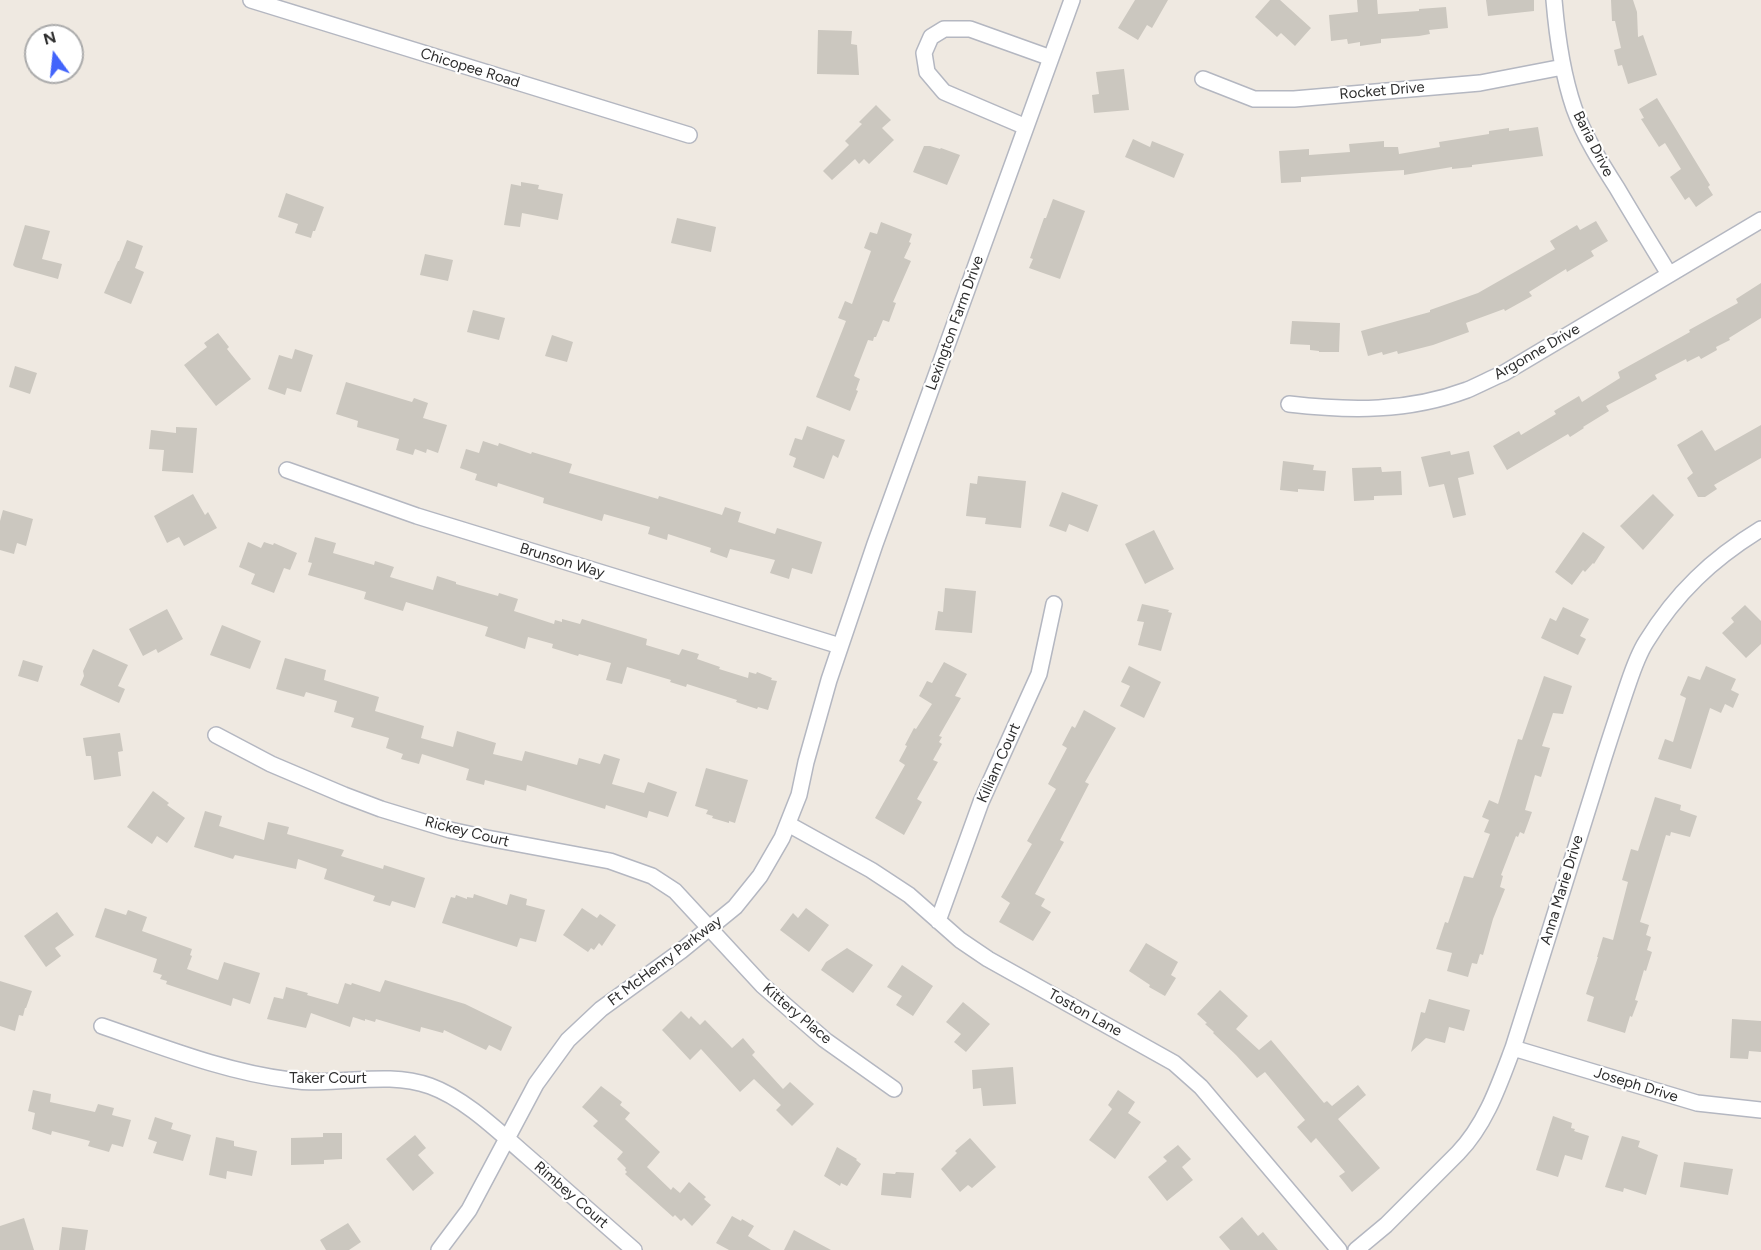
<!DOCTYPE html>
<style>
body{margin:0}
#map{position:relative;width:1761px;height:1250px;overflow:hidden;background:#efe9e1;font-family:Figtree,sans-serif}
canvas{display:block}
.north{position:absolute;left:24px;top:24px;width:60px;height:60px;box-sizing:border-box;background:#fff;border:2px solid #ababab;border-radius:50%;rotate:345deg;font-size:16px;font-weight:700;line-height:24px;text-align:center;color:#2e2e2e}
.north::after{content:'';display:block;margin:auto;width:21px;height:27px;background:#4264fb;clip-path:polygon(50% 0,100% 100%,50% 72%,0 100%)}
</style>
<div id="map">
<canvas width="1761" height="1250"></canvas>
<div class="north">N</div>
</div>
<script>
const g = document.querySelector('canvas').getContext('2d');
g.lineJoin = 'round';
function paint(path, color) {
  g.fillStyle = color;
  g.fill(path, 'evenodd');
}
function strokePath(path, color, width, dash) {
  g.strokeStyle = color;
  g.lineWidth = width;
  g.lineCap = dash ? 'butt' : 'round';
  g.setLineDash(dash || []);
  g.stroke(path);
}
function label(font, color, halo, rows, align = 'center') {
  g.font = font + ' Figtree,sans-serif';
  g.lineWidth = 4.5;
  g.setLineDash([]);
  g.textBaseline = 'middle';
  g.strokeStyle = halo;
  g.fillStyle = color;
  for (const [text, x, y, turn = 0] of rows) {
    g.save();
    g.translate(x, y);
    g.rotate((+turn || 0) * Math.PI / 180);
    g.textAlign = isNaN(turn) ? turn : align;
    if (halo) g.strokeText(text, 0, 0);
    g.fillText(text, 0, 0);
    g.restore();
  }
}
const building = new Path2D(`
 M 1135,0 L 1168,0 L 1152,28 L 1147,25 L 1138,40 L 1118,28 Z
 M 1270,0 L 1280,0 L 1311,28 L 1295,46 L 1281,33 L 1277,37 L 1255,17 Z
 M 1357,0 L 1377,0 L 1378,14 L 1419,11 L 1419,9 L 1446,7 L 1448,28 L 1429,30 L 1430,34 L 1419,36 L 1381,39 L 1381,43 L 1360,46 L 1360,42 L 1348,44 L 1347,39 L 1331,41 L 1329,15 L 1358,12 Z
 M 1486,0 L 1534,0 L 1534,11 L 1488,16 Z
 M 1611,0 L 1633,0 L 1637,12 L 1638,37 L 1643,35 L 1657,75 L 1628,84 L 1622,65 L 1618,66 L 1614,50 L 1621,48 L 1615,21 L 1612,21 Z
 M 818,30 L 852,31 L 851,44 L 857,45 L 859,75 L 817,74 Z
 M 1124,69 L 1129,110 L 1094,113 L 1092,95 L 1099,94 L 1096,72 Z
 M 1657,98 L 1710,185 L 1708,187 L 1713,195 L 1696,207 L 1689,197 L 1685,200 L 1670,177 L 1681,169 L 1665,143 L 1659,147 L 1641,119 L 1644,118 L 1639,109 Z
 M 876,105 L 891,120 L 882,128 L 894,140 L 869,164 L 864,159 L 859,164 L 855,159 L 832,180 L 823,171 L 849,145 L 845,141 L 862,124 L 859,122 Z
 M 1538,127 L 1543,156 L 1472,165 L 1472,167 L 1452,169 L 1452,167 L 1404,175 L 1404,170 L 1301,177 L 1301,182 L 1281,183 L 1279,151 L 1309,149 L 1309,155 L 1350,152 L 1349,144 L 1384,141 L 1384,147 L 1398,147 L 1399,154 L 1440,147 L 1439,142 L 1489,134 L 1489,131 L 1509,128 L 1509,131 Z
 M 1133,139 L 1150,147 L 1152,141 L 1184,154 L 1174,178 L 1125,157 Z
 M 924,146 L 930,146 L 940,149 L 941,148 L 960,155 L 947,185 L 913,172 Z
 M 521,182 L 539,185 L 538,189 L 563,194 L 558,220 L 522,213 L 520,227 L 504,225 L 511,184 L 521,186 Z
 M 286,193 L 324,207 L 315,231 L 313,231 L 311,238 L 295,233 L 298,224 L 278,217 Z
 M 1053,199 L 1085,211 L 1060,279 L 1029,268 L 1033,259 L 1030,258 L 1044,218 L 1046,218 Z
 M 677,218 L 716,227 L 711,252 L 671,243 Z
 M 1596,221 L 1608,241 L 1591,251 L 1594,256 L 1567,272 L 1566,269 L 1529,292 L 1532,296 L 1505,311 L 1504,309 L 1466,323 L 1469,332 L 1433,345 L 1398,354 L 1397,351 L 1383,355 L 1382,352 L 1368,356 L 1361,331 L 1430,312 L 1430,310 L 1478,293 L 1555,249 L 1550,241 L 1577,225 L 1580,230 Z
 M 881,222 L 912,234 L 909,242 L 911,243 L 904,258 L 911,261 L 893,302 L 896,303 L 889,322 L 883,320 L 876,337 L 874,337 L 873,341 L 868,340 L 854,376 L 860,379 L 856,390 L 858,391 L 850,411 L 816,397 L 846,321 L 838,318 L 845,301 L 852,304 L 871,251 L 864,248 L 870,232 L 877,234 Z
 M 25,225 L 50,231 L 42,259 L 62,264 L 58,279 L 15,267 L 13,265 Z
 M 127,240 L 143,246 L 135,268 L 144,272 L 131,304 L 104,293 L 118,261 L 119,261 Z
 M 425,254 L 453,260 L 448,281 L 420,275 Z
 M 1761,283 L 1761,318 L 1729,338 L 1730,340 L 1716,347 L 1717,350 L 1701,359 L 1699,356 L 1687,362 L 1686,359 L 1655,375 L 1657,379 L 1606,406 L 1609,411 L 1583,427 L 1584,428 L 1570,437 L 1568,434 L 1507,470 L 1493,446 L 1519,431 L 1521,435 L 1556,414 L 1554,411 L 1579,396 L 1582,402 L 1620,378 L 1618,372 L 1690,332 L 1689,330 L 1738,303 L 1736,299 Z
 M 473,310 L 505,318 L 499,340 L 467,332 Z
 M 1292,321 L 1340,323 L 1339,352 L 1319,352 L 1319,351 L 1310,350 L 1310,345 L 1290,344 Z
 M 218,333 L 229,347 L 227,349 L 251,379 L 216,406 L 184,365 L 207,347 L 204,343 Z
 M 552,335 L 573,342 L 567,362 L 545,356 Z
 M 295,349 L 313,355 L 301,392 L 287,388 L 285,395 L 268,389 L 279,355 L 292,359 Z
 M 15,366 L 37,373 L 30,394 L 9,387 Z
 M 346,382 L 412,402 L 414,398 L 428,403 L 423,418 L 447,425 L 438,453 L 427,449 L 426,453 L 415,449 L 413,455 L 396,450 L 399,439 L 357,427 L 358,421 L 336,414 Z
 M 1761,425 L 1761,458 L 1714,485 L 1717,489 L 1705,497 L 1698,497 L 1687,478 L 1693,473 L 1677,445 L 1702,430 L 1715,451 Z
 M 807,426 L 845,440 L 838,458 L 833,455 L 824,479 L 793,467 L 796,458 L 789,455 L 795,438 L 802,440 Z
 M 176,427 L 197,428 L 193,473 L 162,471 L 164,450 L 149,449 L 151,430 L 176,433 Z
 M 483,441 L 498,446 L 499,443 L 531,454 L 532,452 L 572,464 L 569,473 L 658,499 L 659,496 L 722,515 L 725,507 L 741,512 L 738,522 L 775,534 L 777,528 L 822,542 L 812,574 L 792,568 L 789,579 L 770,573 L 775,560 L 730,549 L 727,558 L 710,552 L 711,548 L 668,534 L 667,540 L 648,534 L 650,527 L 604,514 L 602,521 L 543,503 L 544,498 L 498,483 L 497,487 L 475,480 L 477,474 L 460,468 L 466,449 L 479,453 Z
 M 1450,451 L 1451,455 L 1469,451 L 1474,474 L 1458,478 L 1466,515 L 1453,518 L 1444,484 L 1429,487 L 1421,457 Z
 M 1283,461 L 1314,465 L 1313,470 L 1326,471 L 1324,491 L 1298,489 L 1298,492 L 1280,490 Z
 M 1381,467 L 1382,472 L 1401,471 L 1402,495 L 1374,496 L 1374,500 L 1354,501 L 1352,468 Z
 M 978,476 L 1026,481 L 1021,528 L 985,524 L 986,518 L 966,516 L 970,483 L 977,484 Z
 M 1062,492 L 1098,505 L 1088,532 L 1069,524 L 1066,532 L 1049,526 Z
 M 193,494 L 205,515 L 208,512 L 217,528 L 184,546 L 179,537 L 167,543 L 154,516 Z
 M 1653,494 L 1674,515 L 1643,550 L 1620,526 Z
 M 3,510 L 33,519 L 26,546 L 17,543 L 14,554 L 0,550 L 0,521 Z
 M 1154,530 L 1174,569 L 1145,584 L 1125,544 Z
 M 1583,532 L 1605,547 L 1594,564 L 1593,563 L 1585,572 L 1583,570 L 1572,585 L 1555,572 Z
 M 315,537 L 336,543 L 333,553 L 374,565 L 375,561 L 394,567 L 390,577 L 433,590 L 437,576 L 456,582 L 456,584 L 498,596 L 499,593 L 518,599 L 514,611 L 554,624 L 555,620 L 562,622 L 562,619 L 580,624 L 582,619 L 647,639 L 646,645 L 679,655 L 682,649 L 699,654 L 697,659 L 720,667 L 719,669 L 748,678 L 749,672 L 756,674 L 757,672 L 772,678 L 771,680 L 777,681 L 768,710 L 758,707 L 757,709 L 736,702 L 737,700 L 687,684 L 686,687 L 670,682 L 671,680 L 627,667 L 622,684 L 606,680 L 611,663 L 579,654 L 578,656 L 552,648 L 553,644 L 528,637 L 525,649 L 485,636 L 488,627 L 406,602 L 403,611 L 364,599 L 366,592 L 308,575 L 312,563 L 308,562 Z
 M 248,542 L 261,548 L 264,542 L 273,545 L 274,543 L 297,553 L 290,570 L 284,568 L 274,593 L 251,584 L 255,574 L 239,567 Z
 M 945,588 L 976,591 L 972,633 L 935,630 L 938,611 L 943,612 Z
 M 1142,604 L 1169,610 L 1168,612 L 1172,613 L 1161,651 L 1138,645 L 1144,622 L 1137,621 Z
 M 1745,605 L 1761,621 L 1761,644 L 1746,658 L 1722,633 L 1734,622 L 1731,618 Z
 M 1563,607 L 1589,619 L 1580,636 L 1586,639 L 1578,655 L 1541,638 L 1550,618 L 1556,621 Z
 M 167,609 L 183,639 L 158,653 L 156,649 L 143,656 L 129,629 Z
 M 222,625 L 261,641 L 250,669 L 210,655 Z
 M 93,649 L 128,665 L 118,686 L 125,689 L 119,703 L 80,685 L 84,676 L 83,671 Z
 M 285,658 L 326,670 L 324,680 L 379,697 L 375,711 L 424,726 L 421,738 L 453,747 L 457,731 L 496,743 L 493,754 L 522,761 L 525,751 L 577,765 L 579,758 L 600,764 L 604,754 L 620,759 L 612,784 L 644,793 L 648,782 L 677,792 L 668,817 L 649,811 L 647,818 L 606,805 L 605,809 L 527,785 L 526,791 L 485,780 L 484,785 L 466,780 L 469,769 L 422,754 L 419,764 L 401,759 L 403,754 L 386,748 L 389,738 L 351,727 L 354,718 L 334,712 L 337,701 L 306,692 L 304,697 L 276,689 Z
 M 23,660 L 43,666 L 38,682 L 18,676 Z
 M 944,662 L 967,674 L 955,696 L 961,698 L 939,736 L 942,737 L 939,742 L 942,744 L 933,760 L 938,762 L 917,799 L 922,802 L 904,835 L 875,818 L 905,765 L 899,761 L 907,746 L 905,745 L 914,728 L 916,729 L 932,704 L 919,696 L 927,681 L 932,683 Z
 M 1129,666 L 1161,682 L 1144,718 L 1120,706 L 1130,686 L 1121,682 Z
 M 1706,666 L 1736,679 L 1731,690 L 1739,694 L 1733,708 L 1725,704 L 1721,713 L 1710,708 L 1691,769 L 1658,759 L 1665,739 L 1673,742 L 1686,698 L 1680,695 L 1688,676 L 1700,680 Z
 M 1544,676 L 1572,686 L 1563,714 L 1553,713 L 1542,746 L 1550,748 L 1541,777 L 1535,775 L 1525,810 L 1532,812 L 1524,834 L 1520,832 L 1518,837 L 1516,836 L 1501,875 L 1503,876 L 1500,887 L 1505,889 L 1493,919 L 1483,955 L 1480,954 L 1477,964 L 1472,963 L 1468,977 L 1447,971 L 1452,953 L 1436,949 L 1445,922 L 1448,923 L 1464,876 L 1473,878 L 1490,834 L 1484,832 L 1489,820 L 1482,817 L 1489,800 L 1498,804 L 1518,739 L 1522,740 Z
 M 1084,710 L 1116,728 L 1085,782 L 1089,784 L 1060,840 L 1064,842 L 1035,894 L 1045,899 L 1041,906 L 1051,912 L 1033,941 L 999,922 L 1010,903 L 1001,897 L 1032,844 L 1027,841 L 1056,789 L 1048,784 L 1067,748 L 1062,745 L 1072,726 L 1075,728 Z
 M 120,733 L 123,751 L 118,752 L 121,776 L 94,780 L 91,756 L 86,756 L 83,738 Z
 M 706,768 L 748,780 L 735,823 L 729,821 L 729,823 L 712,818 L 713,816 L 706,814 L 708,810 L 695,806 Z
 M 153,791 L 169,803 L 167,805 L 185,818 L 167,843 L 157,836 L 152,844 L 127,827 Z
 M 1655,797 L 1681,805 L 1680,810 L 1697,816 L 1690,837 L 1671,832 L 1670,836 L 1666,835 L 1640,922 L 1649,925 L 1646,935 L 1651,937 L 1647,950 L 1652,952 L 1646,971 L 1644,970 L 1635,1000 L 1638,1001 L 1632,1017 L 1630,1016 L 1625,1033 L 1587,1021 L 1594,997 L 1586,994 L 1598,957 L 1597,957 L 1603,937 L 1613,940 L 1628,882 L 1622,880 L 1631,849 L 1638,851 Z
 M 205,811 L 222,816 L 219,826 L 264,840 L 268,822 L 289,827 L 287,834 L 344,850 L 341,856 L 383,869 L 384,865 L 425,878 L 415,908 L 392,901 L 390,906 L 373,901 L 375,896 L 324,879 L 327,869 L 298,859 L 296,869 L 235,855 L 233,859 L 194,847 Z
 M 474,894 L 507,905 L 510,894 L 527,899 L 526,905 L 545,910 L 536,942 L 520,938 L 517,947 L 442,923 L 451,897 L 455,898 L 456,895 L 467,899 L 467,897 L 473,898 Z
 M 105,908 L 126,915 L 128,910 L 147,917 L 142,931 L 192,949 L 190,955 L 192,956 L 187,969 L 218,980 L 224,962 L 260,973 L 250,1004 L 233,998 L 231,1006 L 166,984 L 167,981 L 160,979 L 162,975 L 153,972 L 157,959 L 95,937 Z
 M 582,908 L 597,918 L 600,914 L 616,925 L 602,946 L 599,943 L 594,950 L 591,948 L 588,952 L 563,935 Z
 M 806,908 L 829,925 L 809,952 L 780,930 L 793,913 L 798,918 Z
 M 57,912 L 74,935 L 55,948 L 61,956 L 46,967 L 24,936 Z
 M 1146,943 L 1178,962 L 1171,975 L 1176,978 L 1165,996 L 1149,987 L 1150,985 L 1129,971 Z
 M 847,948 L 873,965 L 853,993 L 821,970 L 826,962 Z
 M 902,965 L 933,986 L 913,1016 L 896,1005 L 902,996 L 887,987 Z
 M 385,980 L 465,1004 L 512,1027 L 501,1051 L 489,1045 L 486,1050 L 444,1030 L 443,1033 L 421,1027 L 420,1032 L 376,1019 L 375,1022 L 365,1019 L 365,1021 L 353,1017 L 350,1027 L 311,1013 L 306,1028 L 267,1019 L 274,997 L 283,999 L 286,987 L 308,993 L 307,995 L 338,1004 L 345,983 L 351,985 L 352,983 L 380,992 Z
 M 0,981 L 32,991 L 26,1008 L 25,1008 L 23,1016 L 19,1015 L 15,1031 L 0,1026 Z
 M 1220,990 L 1248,1016 L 1236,1029 L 1259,1050 L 1271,1040 L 1324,1103 L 1327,1101 L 1332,1106 L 1358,1085 L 1366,1095 L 1338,1119 L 1380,1168 L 1352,1192 L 1339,1176 L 1345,1172 L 1316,1138 L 1311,1143 L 1297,1127 L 1305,1120 L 1265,1072 L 1257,1078 L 1236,1055 L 1213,1033 L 1214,1032 L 1205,1024 L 1207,1023 L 1197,1014 Z
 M 1429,999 L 1470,1010 L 1464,1031 L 1449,1027 L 1445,1043 L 1426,1038 L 1411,1052 L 1421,1012 L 1425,1013 Z
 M 963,1002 L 990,1024 L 966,1052 L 954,1042 L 961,1034 L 946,1022 Z
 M 681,1011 L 689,1019 L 691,1016 L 700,1025 L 705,1020 L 732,1048 L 743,1038 L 755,1052 L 752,1055 L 783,1089 L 790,1082 L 814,1104 L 792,1126 L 776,1110 L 781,1105 L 754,1079 L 740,1092 L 701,1049 L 690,1060 L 662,1030 Z
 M 1732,1019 L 1761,1021 L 1761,1052 L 1749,1051 L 1748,1059 L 1730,1058 Z
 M 1013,1067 L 1016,1104 L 983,1106 L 981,1088 L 973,1089 L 972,1070 Z
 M 601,1086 L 622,1102 L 620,1105 L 630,1113 L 625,1119 L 660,1152 L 647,1167 L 671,1190 L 673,1187 L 680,1193 L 689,1182 L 706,1197 L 704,1199 L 711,1205 L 692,1226 L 684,1218 L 681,1221 L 675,1215 L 673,1217 L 625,1174 L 627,1172 L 625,1170 L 626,1168 L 617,1159 L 623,1152 L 593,1126 L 598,1121 L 582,1107 Z
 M 33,1090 L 51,1094 L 50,1102 L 95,1112 L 98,1104 L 114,1108 L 112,1115 L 131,1120 L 123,1147 L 112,1144 L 109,1152 L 88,1146 L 90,1141 L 52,1131 L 51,1135 L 32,1129 L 35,1113 L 28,1111 Z
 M 1118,1090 L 1135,1102 L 1128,1113 L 1141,1122 L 1115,1159 L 1089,1140 L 1112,1109 L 1108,1105 Z
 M 1553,1116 L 1572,1123 L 1571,1128 L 1575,1129 L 1574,1131 L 1589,1136 L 1582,1160 L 1565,1155 L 1558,1177 L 1536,1170 Z
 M 155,1117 L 173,1123 L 171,1129 L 191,1135 L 183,1161 L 153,1153 L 157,1142 L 148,1139 Z
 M 323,1133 L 342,1133 L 342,1159 L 324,1160 L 324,1164 L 291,1165 L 291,1138 L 323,1137 Z
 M 415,1135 L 426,1148 L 418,1155 L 434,1173 L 413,1191 L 386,1159 Z
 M 1622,1136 L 1640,1141 L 1638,1147 L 1658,1155 L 1646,1195 L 1624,1188 L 1623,1192 L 1605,1187 Z
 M 216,1137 L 234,1141 L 234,1146 L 257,1151 L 252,1176 L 227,1171 L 226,1179 L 209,1175 Z
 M 970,1138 L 996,1167 L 972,1188 L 968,1185 L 960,1192 L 941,1169 L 957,1153 L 955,1151 Z
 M 1178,1145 L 1191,1159 L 1182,1167 L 1193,1180 L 1167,1201 L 1148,1177 L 1167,1161 L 1163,1157 Z
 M 837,1147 L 857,1159 L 856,1160 L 861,1164 L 847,1186 L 841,1183 L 840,1186 L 824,1176 Z
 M 1684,1162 L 1733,1169 L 1728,1195 L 1680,1187 Z
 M 896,1172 L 914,1173 L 911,1198 L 881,1195 L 883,1173 L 895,1174 Z
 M 732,1216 L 741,1221 L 742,1219 L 754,1226 L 748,1236 L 771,1250 L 729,1250 L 716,1243 Z
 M 1242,1217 L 1258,1236 L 1263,1232 L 1278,1250 L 1230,1250 L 1219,1237 Z
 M 24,1218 L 34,1250 L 0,1250 L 0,1226 Z
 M 348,1223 L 361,1242 L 349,1250 L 326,1250 L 320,1240 Z
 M 62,1227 L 88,1230 L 85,1250 L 59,1250 Z
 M 794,1230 L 831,1250 L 784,1250 Z`);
const street = new Path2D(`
 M 251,0 L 689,135
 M 1554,0 C 1557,36 1562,73 1574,108 C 1584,136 1601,163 1617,188 C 1634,217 1652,246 1669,274
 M 1203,79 L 1254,99 L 1294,99 L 1480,83 L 1563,67
 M 1026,127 L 944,92 L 927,72 L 924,53 L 931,37 L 944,29 L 970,29 L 1051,58
 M 1289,404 C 1350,411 1408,412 1467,390 C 1479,385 1492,378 1504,373 L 1761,220
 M 287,470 L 417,516 L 840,646
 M 216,735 L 271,764 L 344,795 L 381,809 L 450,830 L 487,838 L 610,861 L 652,876 L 675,891 L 762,985 L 825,1040 L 894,1089
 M 788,824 L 871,870 L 909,895 L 960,940 L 988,959 L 1174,1063 L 1201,1087 L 1339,1250
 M 938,921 L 981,802 L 1039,674 L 1054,604
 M 102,1026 C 163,1047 225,1072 290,1080 C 336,1087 385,1070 430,1086 C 466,1099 499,1132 528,1157 C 563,1188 599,1219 634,1250
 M 1513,1048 L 1697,1103 L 1761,1110
 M 439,1250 L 469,1210 L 536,1084 L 568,1040 L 601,1009 L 681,951 L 735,907 L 760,876 L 782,838 L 799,795 L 806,762 L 829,680 L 875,544 L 1072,0
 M 1356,1250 L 1386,1225 L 1458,1153 C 1486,1124 1499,1085 1513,1048 C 1541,960 1568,872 1596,783 C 1605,753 1615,723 1625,693 C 1631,676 1636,658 1646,642 C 1676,593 1712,559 1761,529`);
const streetNames = [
 ["Chicopee Road",470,68,17],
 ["Rocket Drive",1382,91,-5],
 ["Baria Drive",1593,144,63],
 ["Lexington Farm Drive",955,323,-70],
 ["Argonne Drive",1537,352,-30],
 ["Brunson Way",562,561,17],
 ["Killiam Court",999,763,-66],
 ["Rickey Court",467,832,14],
 ["Anna Marie Drive",1562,890,-73],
 ["Ft McHenry Parkway",665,961,-37],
 ["Toston Lane",1085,1013,29],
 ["Kittery Place",797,1014,40],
 ["Taker Court",328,1079],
 ["Joseph Drive",1636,1085,17],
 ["Rimbey Court",571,1195,41]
];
paint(building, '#cbc7bf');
strokePath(street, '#b4b7c1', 18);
strokePath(street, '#fff', 15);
label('15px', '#2e2e2e', '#fff', streetNames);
</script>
